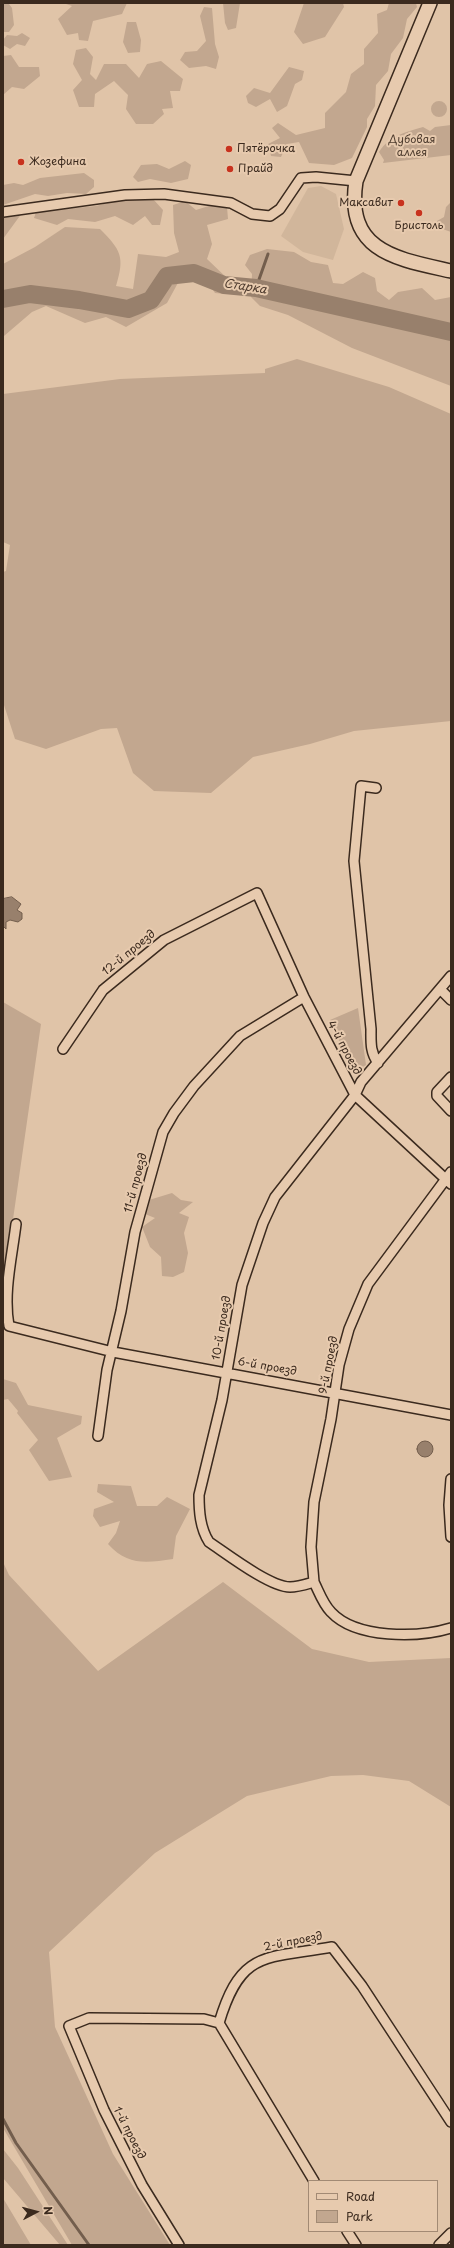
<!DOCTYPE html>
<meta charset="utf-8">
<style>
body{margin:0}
#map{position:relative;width:454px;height:2248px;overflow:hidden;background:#e0c4a8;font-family:"Playpen Sans",sans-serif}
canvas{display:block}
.frame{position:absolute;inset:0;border:4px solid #3b2a1e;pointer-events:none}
.legend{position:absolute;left:308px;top:2180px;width:130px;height:52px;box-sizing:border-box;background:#e7caae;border:1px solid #a28a74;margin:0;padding:5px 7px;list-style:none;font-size:12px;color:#3b2a1e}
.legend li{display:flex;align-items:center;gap:8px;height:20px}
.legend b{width:20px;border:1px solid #a28a74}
.north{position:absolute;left:16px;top:2192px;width:40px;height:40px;-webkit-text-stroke:3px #e7caae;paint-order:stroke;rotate:84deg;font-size:11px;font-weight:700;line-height:16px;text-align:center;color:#3b2a1e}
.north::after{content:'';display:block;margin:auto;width:14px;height:18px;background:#3b2a1e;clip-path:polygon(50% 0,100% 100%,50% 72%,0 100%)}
</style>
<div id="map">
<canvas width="454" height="2248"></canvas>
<div class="frame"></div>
<ul class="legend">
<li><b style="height:5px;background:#e7caae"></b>Road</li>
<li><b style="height:11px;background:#c2a78f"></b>Park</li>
</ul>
<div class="north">N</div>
</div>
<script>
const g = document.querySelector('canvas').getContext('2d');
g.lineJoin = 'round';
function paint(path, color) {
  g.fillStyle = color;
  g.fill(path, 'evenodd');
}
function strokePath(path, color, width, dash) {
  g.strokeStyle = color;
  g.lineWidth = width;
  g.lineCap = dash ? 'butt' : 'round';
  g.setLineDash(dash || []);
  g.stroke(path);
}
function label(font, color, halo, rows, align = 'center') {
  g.font = font + ' "Playpen Sans",sans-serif';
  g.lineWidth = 4;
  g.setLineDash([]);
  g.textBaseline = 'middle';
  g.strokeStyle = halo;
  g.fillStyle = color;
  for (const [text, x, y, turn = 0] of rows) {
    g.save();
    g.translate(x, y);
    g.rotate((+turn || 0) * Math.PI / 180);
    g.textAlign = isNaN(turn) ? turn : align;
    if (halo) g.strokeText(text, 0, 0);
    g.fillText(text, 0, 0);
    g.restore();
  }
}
const built = new Path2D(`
 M 321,186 L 336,194 L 344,229 L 333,260 L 303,252 L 281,236 L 308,188 Z`);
const green = new Path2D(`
 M 3,3 L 9,4 L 12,8 L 14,25 L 9,32 L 3,32 Z
 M 63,3 L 127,3 L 122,14 L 93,21 L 88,41 L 79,40 L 78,33 L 67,35 L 58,19 L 72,6 Z
 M 223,3 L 240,3 L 236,28 L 228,30 L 225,23 Z
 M 304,3 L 343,3 L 344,7 L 325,37 L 303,44 L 294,32 Z
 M 389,3 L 416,3 L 417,7 L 407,19 L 403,38 L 391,54 L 388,71 L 376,85 L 375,106 L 367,119 L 367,127 L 352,158 L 334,165 L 309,163 L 299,142 L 287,144 L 281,157 L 271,156 L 268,144 L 280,138 L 272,128 L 278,123 L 296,135 L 325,128 L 325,113 L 346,92 L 351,74 L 364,64 L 364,49 L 378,33 L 377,14 L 387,10 Z
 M 204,7 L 212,8 L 215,44 L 219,57 L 216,69 L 206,66 L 189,68 L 180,60 L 185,52 L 197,51 L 206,41 L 200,16 Z
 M 127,22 L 136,22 L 141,40 L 140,52 L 128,53 L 123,42 Z
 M 22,33 L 30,38 L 25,46 L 17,44 L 10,49 L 3,45 L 3,40 L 7,35 L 17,36 Z
 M 86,48 L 93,57 L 90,74 L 96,80 L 104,64 L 126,64 L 139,78 L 147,64 L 161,61 L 183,79 L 180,91 L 170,91 L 173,108 L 162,109 L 164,114 L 153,124 L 136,124 L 126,109 L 128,95 L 114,81 L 95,94 L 94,107 L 79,107 L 73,90 L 82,80 L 73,64 L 76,50 Z
 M 11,55 L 19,67 L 39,67 L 40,76 L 24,89 L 12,87 L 3,95 L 3,56 Z
 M 289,67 L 304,71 L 302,80 L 295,84 L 287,106 L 277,112 L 270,99 L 256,107 L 248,103 L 246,96 L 254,88 L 270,93 Z
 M431 109a8 8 0 1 1 16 0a8 8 0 1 1-16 0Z
 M 451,125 L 451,155 L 383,163 L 384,160 L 379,152 C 390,135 404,133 423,127 L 430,131 L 435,127 Z
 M 185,161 L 191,165 L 188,179 L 171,183 L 150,179 L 138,182 L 133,177 L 141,165 L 157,164 L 169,169 Z
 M 84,173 L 94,180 L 94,187 L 86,194 L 67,193 L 48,196 L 35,194 L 3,205 L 3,185 L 14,183 L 23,185 L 40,178 Z
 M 153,199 L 163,210 L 160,225 L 152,225 L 145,216 L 133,225 L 115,216 L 95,222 L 68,219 L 57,225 L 34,218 L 36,212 L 96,206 L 119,200 Z
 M 185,201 L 196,210 L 215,204 L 227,207 L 228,219 L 207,225 L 212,244 L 207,259 L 229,280 L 226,294 L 215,293 L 203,275 L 179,281 L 167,303 L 126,327 L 106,317 L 85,323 L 46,306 L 32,312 L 4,336 L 3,264 L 35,247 L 65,227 L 100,229 C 121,250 125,257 116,286 L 133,289 L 138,254 L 166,257 L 179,252 L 174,233 L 173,205 Z
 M 451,202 L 451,232 L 437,227 L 437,221 L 444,217 L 446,207 Z
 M 22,213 L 3,239 L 3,214 Z
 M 267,249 L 294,252 L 311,262 L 328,265 L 333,283 L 343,284 L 363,272 L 375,278 L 377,291 L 389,300 L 398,292 L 422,288 L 435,300 L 451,297 L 451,386 L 352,348 L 288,315 L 260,306 L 251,297 L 252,274 L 245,265 L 250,255 Z
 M 297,359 L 389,387 L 451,414 L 451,721 L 354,731 L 310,744 L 253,757 L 211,793 L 154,791 L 133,773 L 117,728 L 101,729 L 46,749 L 15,739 L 3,702 L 3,572 L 6,571 L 10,545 L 3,542 L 3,394 L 120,379 L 265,373 L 265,369 Z
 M 3,1002 L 41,1024 L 4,1282 L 3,1302 Z
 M 358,1008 L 366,1065 L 353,1073 L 330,1020 Z
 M 172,1193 L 181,1200 L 193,1202 L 179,1213 L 189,1217 L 184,1233 L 188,1253 L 184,1272 L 173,1277 L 162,1276 L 161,1257 L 150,1247 L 142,1227 L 155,1218 L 145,1214 L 149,1200 Z
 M 3,1379 L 16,1383 L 28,1405 L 82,1416 L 81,1424 L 57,1438 L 72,1477 L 49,1481 L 29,1450 L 38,1440 L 17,1413 L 18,1411 L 8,1399 L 3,1400 Z
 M 98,1484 L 131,1486 L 137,1506 L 157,1506 L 167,1497 L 190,1509 L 176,1536 L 173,1559 C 146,1563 128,1566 108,1544 L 116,1533 L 120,1521 L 100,1527 L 93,1516 L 94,1509 L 114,1502 L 97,1492 Z
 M 3,1562 L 9,1575 L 98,1671 L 223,1582 L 312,1649 L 369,1662 L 451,1658 L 451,1807 L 409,1781 L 363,1775 L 331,1776 L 247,1796 L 155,1853 L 49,1952 L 55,2027 L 113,2154 L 170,2245 L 72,2245 L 3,2128 Z
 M 3,2149 L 18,2168 L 68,2245 L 60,2245 L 3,2178 Z
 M 3,2198 L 31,2245 L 3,2245 Z`);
const water = new Path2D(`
 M 12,897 L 21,904 L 17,910 L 22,913 L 22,919 L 18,922 L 10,920 L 6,922 L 6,929 L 3,926 L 3,899 Z
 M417 1449a8 8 0 1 1 16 0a8 8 0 1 1-16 0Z`);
const stream = new Path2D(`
 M 256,288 L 268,254
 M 3,2119 L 16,2143 L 89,2245`);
const river = new Path2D(`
 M 3,299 L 30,294 L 79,300 L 128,309 L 151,300 L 167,276 L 194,273 L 224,285 L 256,288 L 451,332`);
const street = new Path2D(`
 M 3,212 L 125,195 L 164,194 L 231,203 L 252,214 L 270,216 L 280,209 L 301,178 L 316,177 L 356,181
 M 376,788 L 361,786 L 354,861 L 371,1029 C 371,1042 370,1052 378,1063
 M 451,976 L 361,1082 L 355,1095 L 275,1197 L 263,1223 L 242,1285 L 222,1400 L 199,1495 C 199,1511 200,1528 209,1542 C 227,1554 270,1587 290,1587 C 298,1587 307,1584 314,1582 C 319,1592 323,1604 331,1612 C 356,1639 418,1638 451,1628
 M 440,989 L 451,1000
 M 63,1049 L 103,990 L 164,940 L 257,893 L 304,997 L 355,1095 L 451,1184
 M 451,1077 L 437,1092 L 437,1096 L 451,1111
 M 16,1224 C 12,1257 3,1293 9,1326 L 113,1352 L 451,1415
 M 98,1436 L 107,1370 L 121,1311 L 135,1232 L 163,1132 L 174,1113 L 194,1086 L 240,1036 L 304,997
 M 451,1479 L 449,1505 L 451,1537
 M 314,1582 L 311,1547 L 314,1502 L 331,1419 L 339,1365 L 349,1329 L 368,1284 L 451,1172
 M 314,2181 L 219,2023 C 241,1949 266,1959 332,1947 L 362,1986 L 451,2122
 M 347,2231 L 356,2245
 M 179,2245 L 142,2185 L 104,2110 L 69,2026 L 89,2018 L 204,2019 L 219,2023
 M 439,2245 L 451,2233`);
const secondary = new Path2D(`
 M 430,3 L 356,181 C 345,252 397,259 451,271`);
const markers = [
 [229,149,4,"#c8321e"],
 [21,162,4,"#c8321e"],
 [230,169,4,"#c8321e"],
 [401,203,4,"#c8321e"],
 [419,213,4,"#c8321e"]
];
const parkNames = [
 ["Дубовая",412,140],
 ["аллея",412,153]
];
const poiNames = [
 ["Пятёрочка",237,149],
 ["Жозефина",29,162],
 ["Прайд",238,169],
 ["Максавит",393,203,"right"],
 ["Бристоль",419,226,"center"]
];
const streetNames = [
 ["12-й проезд",129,953,-39],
 ["4-й проезд",344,1048,62],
 ["11-й проезд",136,1183,-75],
 ["10-й проезд",222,1328,-80],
 ["9-й проезд",329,1365,-79],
 ["6-й проезд",267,1367,10],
 ["2-й проезд",293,1942,-11],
 ["1-й проезд",129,2133,63]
];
const waterNames = [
 ["Старка",245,287,9]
];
paint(built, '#d1b69b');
paint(green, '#c2a78f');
paint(water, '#98806c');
strokePath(water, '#735e4d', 1);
strokePath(stream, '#735e4d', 3);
strokePath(river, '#98806c', 18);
strokePath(street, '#3b2a1e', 12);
strokePath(secondary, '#3b2a1e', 16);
strokePath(street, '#e7caae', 9);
strokePath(secondary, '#e7caae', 13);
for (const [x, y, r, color] of markers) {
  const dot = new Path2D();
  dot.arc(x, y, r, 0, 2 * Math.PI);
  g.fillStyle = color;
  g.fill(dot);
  strokePath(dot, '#e7caae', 1.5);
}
label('11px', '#4f3d2f', '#e7caae', parkNames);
label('11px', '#3b2a1e', '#e7caae', poiNames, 'left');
label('11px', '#3b2a1e', '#e7caae', streetNames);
label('italic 12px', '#4e3b2e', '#e7caae', waterNames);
</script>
